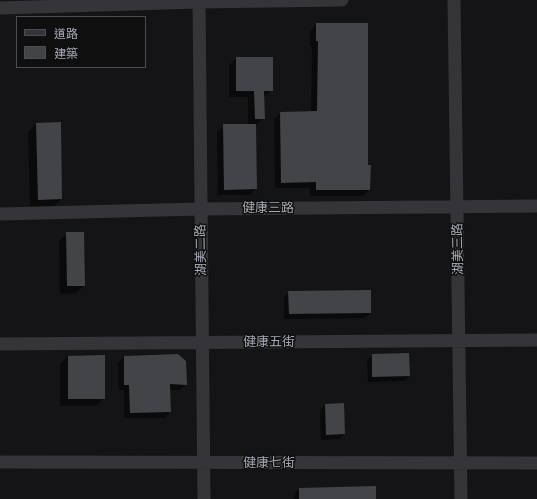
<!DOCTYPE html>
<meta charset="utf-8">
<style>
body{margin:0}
#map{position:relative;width:537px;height:499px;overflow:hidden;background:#141315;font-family:"Asap Condensed","Noto Sans TC",sans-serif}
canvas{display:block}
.legend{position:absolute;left:16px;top:16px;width:130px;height:52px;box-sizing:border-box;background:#0f0f10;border:1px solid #4c4d51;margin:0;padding:5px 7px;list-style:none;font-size:12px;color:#a7aab3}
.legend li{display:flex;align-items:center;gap:8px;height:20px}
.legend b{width:20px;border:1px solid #4c4d51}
</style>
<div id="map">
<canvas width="537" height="499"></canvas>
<ul class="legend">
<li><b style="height:5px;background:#353539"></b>道路</li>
<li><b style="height:11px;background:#434447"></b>建築</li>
</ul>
</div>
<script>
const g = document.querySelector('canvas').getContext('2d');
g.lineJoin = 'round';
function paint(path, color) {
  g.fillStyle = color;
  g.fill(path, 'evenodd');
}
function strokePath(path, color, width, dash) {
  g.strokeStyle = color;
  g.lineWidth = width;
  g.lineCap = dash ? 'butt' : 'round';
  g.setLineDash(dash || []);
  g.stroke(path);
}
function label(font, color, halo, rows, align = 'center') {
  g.font = font + ' "Asap Condensed","Noto Sans TC",sans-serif';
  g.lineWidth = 3;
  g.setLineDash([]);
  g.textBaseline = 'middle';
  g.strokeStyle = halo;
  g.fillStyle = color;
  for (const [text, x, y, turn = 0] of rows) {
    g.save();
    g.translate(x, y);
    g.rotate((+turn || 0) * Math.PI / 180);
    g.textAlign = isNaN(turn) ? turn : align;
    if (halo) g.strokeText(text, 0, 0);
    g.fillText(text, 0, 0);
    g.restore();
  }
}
const shadow = new Path2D(`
 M 316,24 L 367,24 L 367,166 L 369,190 L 363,196 L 310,196 L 310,188 L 275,188 L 274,119 L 280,113 L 311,112 L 312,47 L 310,47 L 310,31 Z
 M 237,58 L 272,90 L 263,98 L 264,118 L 255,125 L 256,189 L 250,195 L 218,195 L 217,132 L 224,125 L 248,125 L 248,97 L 229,97 L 229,65 Z
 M 36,124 L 61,199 L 54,206 L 30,207 L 28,132 Z
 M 67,233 L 84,286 L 76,293 L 60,294 L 59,241 Z
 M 289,292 L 370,313 L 365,318 L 284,319 L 284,297 Z
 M 372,355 L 409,376 L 404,381 L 368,382 L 367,360 Z
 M 68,356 L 104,356 L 104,398 L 96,406 L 60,406 L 60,364 Z
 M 124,357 L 186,384 L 180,390 L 170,390 L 170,412 L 164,418 L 124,418 L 124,390 L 119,390 L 118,363 Z
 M 325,405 L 344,434 L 339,439 L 321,440 L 320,410 Z
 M 299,489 L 375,499 L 294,499 L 294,494 Z`);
const building = new Path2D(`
 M 316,23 L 368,23 L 368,165 L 371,165 L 370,190 L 316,190 L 316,182 L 281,183 L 280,112 L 317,111 L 318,41 L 316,41 Z
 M 236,57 L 273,57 L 273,91 L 264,91 L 265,119 L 255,119 L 254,91 L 236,91 Z
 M 61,122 L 62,199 L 38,200 L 36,123 Z
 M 223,124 L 256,124 L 257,189 L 224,190 Z
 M 66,232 L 84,232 L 85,286 L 67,286 Z
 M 371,290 L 371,313 L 289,314 L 288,291 Z
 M 409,353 L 410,376 L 372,377 L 372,354 Z
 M 178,354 L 186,361 L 187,385 L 170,384 L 171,412 L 130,413 L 129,385 L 124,385 L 124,356 Z
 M 105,355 L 105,399 L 68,399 L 68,356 Z
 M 344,403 L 345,434 L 326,435 L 325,404 Z
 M 376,486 L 376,499 L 299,499 L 299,488 Z`);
const minor = new Path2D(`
 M 199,0 L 204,499
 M 454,0 L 461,499
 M 0,8 L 199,2 L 342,0
 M 0,214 L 201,209 L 537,206
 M 0,344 L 537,340
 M 0,462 L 537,463`);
const streetNames = [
 ["健康三路",268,208],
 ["湖美三路",458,249,-91],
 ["湖美二路",201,250,-91],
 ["健康五街",269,342],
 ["健康七街",269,463]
];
paint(shadow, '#0007');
paint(building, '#434447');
strokePath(minor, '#353539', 13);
label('13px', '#a7aab3', '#0f0f10', streetNames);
</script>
